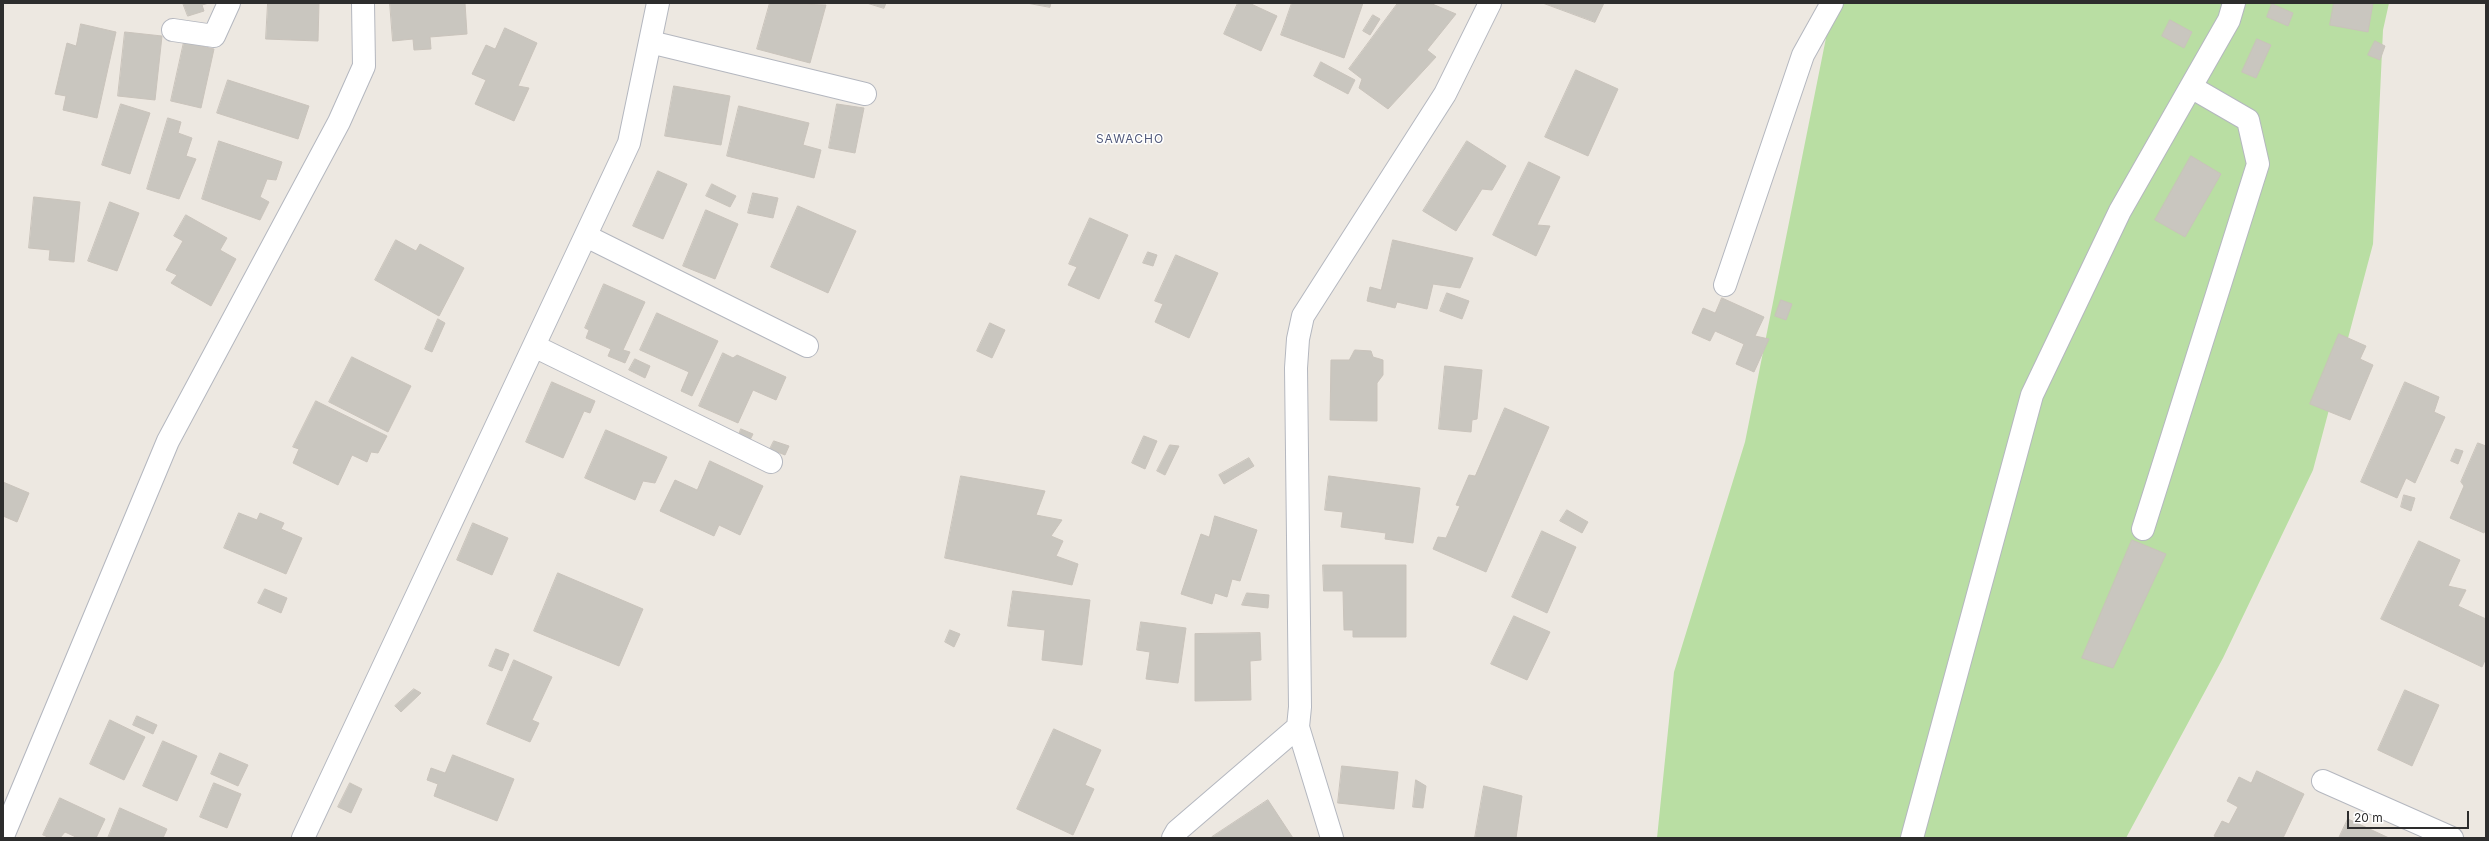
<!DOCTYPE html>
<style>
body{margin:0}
#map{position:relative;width:2489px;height:841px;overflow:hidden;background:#ede8e1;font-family:Inter,sans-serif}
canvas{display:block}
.frame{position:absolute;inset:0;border:4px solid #2d2d2d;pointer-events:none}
.scale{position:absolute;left:2347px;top:811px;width:122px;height:18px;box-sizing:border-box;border:2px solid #2d2d2d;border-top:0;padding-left:5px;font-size:12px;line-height:14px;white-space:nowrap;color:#2d2d2d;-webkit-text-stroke:3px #fff;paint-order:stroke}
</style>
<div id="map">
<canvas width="2489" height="841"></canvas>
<div class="frame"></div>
<div class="scale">20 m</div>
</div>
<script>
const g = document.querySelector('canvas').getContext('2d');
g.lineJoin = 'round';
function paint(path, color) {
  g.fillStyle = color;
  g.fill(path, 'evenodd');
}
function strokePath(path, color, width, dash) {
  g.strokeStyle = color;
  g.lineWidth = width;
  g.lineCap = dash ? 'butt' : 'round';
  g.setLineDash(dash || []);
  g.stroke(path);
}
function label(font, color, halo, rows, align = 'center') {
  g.font = font + ' Inter,sans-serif';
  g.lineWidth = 3;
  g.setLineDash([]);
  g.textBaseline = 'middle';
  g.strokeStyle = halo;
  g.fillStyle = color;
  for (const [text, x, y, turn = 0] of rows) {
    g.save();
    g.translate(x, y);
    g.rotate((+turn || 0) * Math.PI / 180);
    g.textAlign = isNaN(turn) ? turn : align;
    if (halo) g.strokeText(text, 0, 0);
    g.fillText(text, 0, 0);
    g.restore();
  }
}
const green = new Path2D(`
 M 1833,3 L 2389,3 L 2383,30 L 2373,244 L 2313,470 L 2223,658 L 2126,838 L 1657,838 L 1674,672 L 1745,442 Z`);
const building = new Path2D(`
 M 183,3 L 209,3 L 202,5 L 204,11 L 188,16 Z
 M 268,3 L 319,3 L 318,41 L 266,39 Z
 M 390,3 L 465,3 L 467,34 L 430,37 L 431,49 L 414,50 L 413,39 L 393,41 Z
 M 770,3 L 826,5 L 810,63 L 757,49 Z
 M 867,3 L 886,3 L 884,8 Z
 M 1027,3 L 1051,3 L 1050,7 Z
 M 1238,3 L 1249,3 L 1277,16 L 1261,51 L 1224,34 Z
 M 1292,3 L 1363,3 L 1344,58 L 1281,35 Z
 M 1398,3 L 1430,3 L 1456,14 L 1427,50 L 1436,57 L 1388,109 L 1359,88 L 1362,79 L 1349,69 Z
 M 1543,3 L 1604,3 L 1595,22 Z
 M 2334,3 L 2373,3 L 2368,32 L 2330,25 Z
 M 2272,4 L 2293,13 L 2288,26 L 2267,17 Z
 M 1373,15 L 1380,19 L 1370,35 L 1363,31 Z
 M 2170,20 L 2192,32 L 2184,48 L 2162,36 Z
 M 81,24 L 116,32 L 97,118 L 63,110 L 66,96 L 55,94 L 67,43 L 76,46 Z
 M 505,28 L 537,43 L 518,86 L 529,88 L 514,121 L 475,104 L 486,80 L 472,74 L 486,45 L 495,49 Z
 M 125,32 L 162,36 L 155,100 L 118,96 Z
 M 2257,39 L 2271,45 L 2256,78 L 2242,72 Z
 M 2375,41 L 2385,46 L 2380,60 L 2368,55 Z
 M 184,42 L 214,49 L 201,108 L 171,101 Z
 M 1321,62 L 1355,80 L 1348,94 L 1314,76 Z
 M 1576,70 L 1618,89 L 1588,156 L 1545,137 Z
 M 228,80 L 309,106 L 298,139 L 217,113 Z
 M 674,86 L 730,96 L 721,145 L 665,136 Z
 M 121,104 L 150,113 L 130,174 L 102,165 Z
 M 837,104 L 864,108 L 855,153 L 829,148 Z
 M 739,106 L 809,123 L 803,145 L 821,150 L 814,178 L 727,156 Z
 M 168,118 L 181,122 L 178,133 L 192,138 L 186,156 L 196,159 L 179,199 L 147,189 Z
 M 219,141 L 282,162 L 276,180 L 267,179 L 260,197 L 269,202 L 260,220 L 202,199 Z
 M 1467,141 L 1506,166 L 1492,190 L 1482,189 L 1456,231 L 1423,211 Z
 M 2191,156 L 2221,174 L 2185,237 L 2155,220 Z
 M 1529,162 L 1560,177 L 1537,225 L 1550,226 L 1536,256 L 1493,235 Z
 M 658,171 L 687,184 L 663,239 L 633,226 Z
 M 712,184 L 736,196 L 730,207 L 706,196 Z
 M 753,193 L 778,198 L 773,218 L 748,213 Z
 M 34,197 L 80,202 L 74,262 L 49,260 L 50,250 L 29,248 Z
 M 110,202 L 139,213 L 117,271 L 88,261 Z
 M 798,206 L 856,231 L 828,293 L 771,267 Z
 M 706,210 L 738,224 L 715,279 L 683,266 Z
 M 186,215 L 227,238 L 220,250 L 236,259 L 211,306 L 171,283 L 177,275 L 166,270 L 183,241 L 174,236 Z
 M 1090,218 L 1128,235 L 1099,299 L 1068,285 L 1077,267 L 1069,264 Z
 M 396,240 L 416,251 L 420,244 L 464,268 L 439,316 L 375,280 Z
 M 1393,240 L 1473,258 L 1460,288 L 1433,284 L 1427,309 L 1397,302 L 1395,308 L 1367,301 L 1370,287 L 1381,290 Z
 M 1148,252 L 1157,255 L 1153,266 L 1143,263 Z
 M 1176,255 L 1218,273 L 1189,338 L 1155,322 L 1163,304 L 1155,301 Z
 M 604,284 L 645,302 L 623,350 L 630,352 L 625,363 L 608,356 L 611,349 L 586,338 L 589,330 L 585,328 Z
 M 1447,293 L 1469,301 L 1462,319 L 1440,311 Z
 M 1722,298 L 1764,317 L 1755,336 L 1769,339 L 1754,372 L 1736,364 L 1744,344 L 1715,331 L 1710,341 L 1692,333 L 1703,308 L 1715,313 Z
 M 1781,300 L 1792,304 L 1786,320 L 1775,316 Z
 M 657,313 L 718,341 L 692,396 L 681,391 L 689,372 L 640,350 Z
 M 438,319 L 445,323 L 432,352 L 425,349 Z
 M 990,323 L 1005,330 L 992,358 L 977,351 Z
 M 2339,334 L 2366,346 L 2360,359 L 2373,365 L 2350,420 L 2310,404 Z
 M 1355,350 L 1371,351 L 1373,357 L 1383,360 L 1383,375 L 1377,383 L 1377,421 L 1330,420 L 1331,360 L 1349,360 Z
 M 723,353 L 733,358 L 737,355 L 786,377 L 776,400 L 753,390 L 738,423 L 699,406 Z
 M 352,357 L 411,386 L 388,432 L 329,402 Z
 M 635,359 L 650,366 L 645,378 L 629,370 Z
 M 1445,366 L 1482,370 L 1477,419 L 1472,420 L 1471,432 L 1439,429 Z
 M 552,382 L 595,401 L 590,413 L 584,411 L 563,458 L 526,442 Z
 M 2405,382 L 2439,397 L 2434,412 L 2445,417 L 2415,483 L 2406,478 L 2397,498 L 2361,482 Z
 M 316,401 L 387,436 L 378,453 L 371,452 L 367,462 L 352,455 L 338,485 L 293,463 L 299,449 L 293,447 Z
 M 1505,408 L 1549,427 L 1486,572 L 1433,549 L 1438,537 L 1446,538 L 1460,506 L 1456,505 L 1469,475 L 1475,476 Z
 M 741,429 L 753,434 L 749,442 L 738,438 Z
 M 606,430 L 667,457 L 655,483 L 643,481 L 635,500 L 585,478 Z
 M 1144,436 L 1157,441 L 1145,469 L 1132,463 Z
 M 774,441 L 789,446 L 785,455 L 770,449 Z
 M 2478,443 L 2486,446 L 2486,527 L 2484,533 L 2450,518 L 2464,486 L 2461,482 Z
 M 1170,445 L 1179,446 L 1165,475 L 1157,471 Z
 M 2456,449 L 2463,451 L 2458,464 L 2451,461 Z
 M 1249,458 L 1254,466 L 1224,484 L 1219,475 Z
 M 710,461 L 763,486 L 740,535 L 719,525 L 714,536 L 660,511 L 675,480 L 697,490 Z
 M 961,476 L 1045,491 L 1036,515 L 1062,520 L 1051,536 L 1063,541 L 1056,556 L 1078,564 L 1072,585 L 945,558 Z
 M 1329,476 L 1420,488 L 1413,543 L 1385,539 L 1386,533 L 1341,527 L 1343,512 L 1325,510 Z
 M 3,482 L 29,493 L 17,522 L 3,516 Z
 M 2404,495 L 2415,498 L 2411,511 L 2401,507 Z
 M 1567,510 L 1588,522 L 1582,533 L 1560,521 Z
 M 239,513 L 257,520 L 260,513 L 284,523 L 281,529 L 302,538 L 286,574 L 224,548 Z
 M 1215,516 L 1257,530 L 1240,581 L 1232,579 L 1227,597 L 1215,593 L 1212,604 L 1181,594 L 1201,534 L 1209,537 Z
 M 473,523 L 508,538 L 492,575 L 457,560 Z
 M 1542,531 L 1576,547 L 1547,613 L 1512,597 Z
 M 2132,540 L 2166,554 L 2113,668 L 2082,658 Z
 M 2419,541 L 2460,560 L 2448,586 L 2466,590 L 2458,606 L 2486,619 L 2486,658 L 2482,667 L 2381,619 Z
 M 1323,565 L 1406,565 L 1406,637 L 1353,637 L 1353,630 L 1344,630 L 1343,591 L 1324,591 Z
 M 558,573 L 643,609 L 619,666 L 534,631 Z
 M 265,589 L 287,598 L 281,613 L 258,603 Z
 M 1013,591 L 1090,600 L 1082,665 L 1042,660 L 1045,630 L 1008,626 Z
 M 1247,593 L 1269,595 L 1268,608 L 1242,605 Z
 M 1514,616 L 1550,632 L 1527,680 L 1491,664 Z
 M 1141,622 L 1186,628 L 1178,683 L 1146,679 L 1150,652 L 1137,650 Z
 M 950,630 L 960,634 L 954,647 L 945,642 Z
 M 1260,633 L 1261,660 L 1250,661 L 1251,700 L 1195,701 L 1195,634 Z
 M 496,649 L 509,654 L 502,671 L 489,666 Z
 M 514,660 L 552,677 L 532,720 L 539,723 L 530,742 L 487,724 Z
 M 414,689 L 421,693 L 401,712 L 395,706 Z
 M 2405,690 L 2439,705 L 2412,766 L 2378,750 Z
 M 137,716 L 157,725 L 153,734 L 133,725 Z
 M 110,720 L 145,737 L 124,780 L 90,764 Z
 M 1054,729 L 1101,750 L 1085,785 L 1094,789 L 1073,835 L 1017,809 Z
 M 163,741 L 197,756 L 177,801 L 143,786 Z
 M 220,753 L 248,765 L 238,786 L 211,774 Z
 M 453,755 L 514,779 L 497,821 L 434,796 L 438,784 L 427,780 L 431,768 L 445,773 Z
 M 1342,766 L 1398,772 L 1394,809 L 1338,803 Z
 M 2257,771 L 2304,794 L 2283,838 L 2219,838 L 2214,836 L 2222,821 L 2229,824 L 2238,807 L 2227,801 L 2239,777 L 2251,783 Z
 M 1416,780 L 1426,786 L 1423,808 L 1413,807 Z
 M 214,783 L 241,794 L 227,828 L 200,817 Z
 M 350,783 L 362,789 L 351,813 L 338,807 Z
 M 1484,786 L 1522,796 L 1516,838 L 1475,838 Z
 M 60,798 L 105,819 L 96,838 L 78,838 L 65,832 L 60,838 L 50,838 L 43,835 Z
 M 1268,800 L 1293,838 L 1212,838 L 1212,837 Z
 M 120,808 L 167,829 L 163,838 L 108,838 Z
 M 2348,819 L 2389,838 L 2339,838 Z`);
const street = new Path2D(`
 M 173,30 L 214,36 L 229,3
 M 650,42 L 865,94
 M 586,236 L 807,346
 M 1725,285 L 1803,55 L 1832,3
 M 534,346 L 771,462
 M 2143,529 L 2258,164 L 2248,120 L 2191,87
 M 1298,727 L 1332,838
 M 2323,781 L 2452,838
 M 3,836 L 168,441 L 339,122 L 364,66 L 363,3
 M 303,838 L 629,143 L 658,3
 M 1173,838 L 1177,831 L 1298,727 L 1300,707 L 1296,368 L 1298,339 L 1303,316 L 1445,94 L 1490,3
 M 1912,838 L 2032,395 L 2120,211 L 2229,20 L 2234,3`);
const neighbourhoodNames = [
 ["SAWACHO",1130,139]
];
paint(green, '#b9dea3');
paint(building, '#c9c6bf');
strokePath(building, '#c9c3bb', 1);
strokePath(street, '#b4b7bf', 24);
strokePath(street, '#fff', 22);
g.letterSpacing = '1px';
label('12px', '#51597b', '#fff', neighbourhoodNames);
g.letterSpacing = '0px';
</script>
